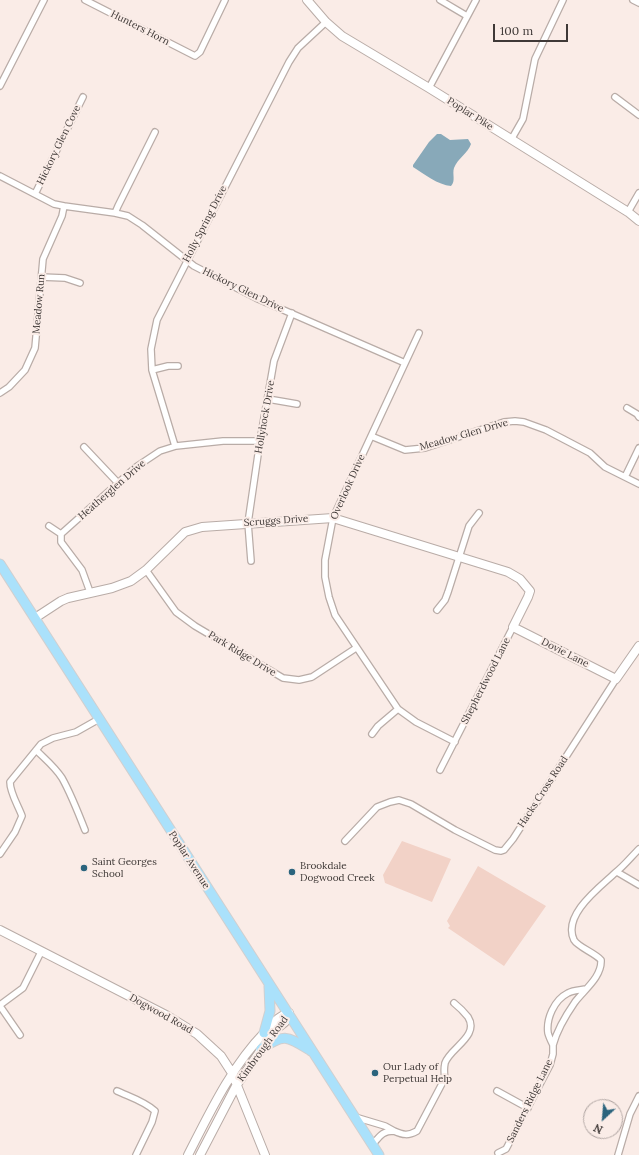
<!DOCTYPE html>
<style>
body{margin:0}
#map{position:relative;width:639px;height:1155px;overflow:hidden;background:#faece7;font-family:Lora,serif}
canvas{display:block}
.north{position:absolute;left:583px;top:1099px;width:40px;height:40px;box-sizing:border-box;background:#faece7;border:1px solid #afa4a1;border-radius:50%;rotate:206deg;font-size:11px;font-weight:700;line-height:16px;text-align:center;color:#3f3937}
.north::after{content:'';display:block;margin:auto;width:14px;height:18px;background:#2b647d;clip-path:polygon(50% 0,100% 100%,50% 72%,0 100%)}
.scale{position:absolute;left:493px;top:24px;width:75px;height:18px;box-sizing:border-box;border:2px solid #3f3937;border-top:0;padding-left:5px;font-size:12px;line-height:14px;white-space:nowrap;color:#3f3937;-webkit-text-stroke:3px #faece7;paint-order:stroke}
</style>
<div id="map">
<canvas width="639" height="1155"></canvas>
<div class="north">N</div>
<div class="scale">100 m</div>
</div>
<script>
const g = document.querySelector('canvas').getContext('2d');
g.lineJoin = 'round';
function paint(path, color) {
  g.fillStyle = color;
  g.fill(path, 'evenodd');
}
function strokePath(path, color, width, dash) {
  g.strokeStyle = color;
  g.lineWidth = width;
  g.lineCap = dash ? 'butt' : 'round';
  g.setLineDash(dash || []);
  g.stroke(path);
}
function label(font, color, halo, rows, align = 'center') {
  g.font = font + ' Lora,serif';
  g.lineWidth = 4;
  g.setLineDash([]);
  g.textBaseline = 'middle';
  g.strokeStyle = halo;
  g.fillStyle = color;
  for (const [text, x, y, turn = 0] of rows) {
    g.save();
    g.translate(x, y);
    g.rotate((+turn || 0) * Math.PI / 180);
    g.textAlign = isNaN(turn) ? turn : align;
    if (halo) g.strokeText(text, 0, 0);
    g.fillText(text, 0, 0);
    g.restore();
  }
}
const green = new Path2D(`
 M 402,841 L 451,859 L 432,902 L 385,883 L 383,875 Z
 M 478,866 L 546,906 L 504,966 L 448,928 L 450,926 L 447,921 Z`);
const water = new Path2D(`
 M 437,134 L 441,134 L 450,140 L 468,139 L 471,144 C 468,153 458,158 454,168 C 452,174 456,181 451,186 C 438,185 424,174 413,167 L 413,165 L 429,142 Z`);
const street = new Path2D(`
 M 85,0 L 195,56 L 200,52 L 225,0
 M 440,0 L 467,16
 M 633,0 L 639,3
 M 0,86 L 44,0
 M 429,88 L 476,0
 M 615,97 L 639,115
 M 511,140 L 523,119 L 535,59 L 563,0
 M 0,176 L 54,204 L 64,206 L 115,213 L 128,216 L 142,225 L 194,266 L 256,298 L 405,363
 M 35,194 L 83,97
 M 628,212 L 639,193
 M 115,213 L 118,206 L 155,132
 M 41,277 L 65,278 L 80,283
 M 419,333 L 333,518 L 325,560 L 325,577 L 329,597 L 335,615 L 398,709 L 416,722 L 455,742
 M 152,370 L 168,366 L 178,366
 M 0,393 L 9,387 L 25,370 L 35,348 L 43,259 L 62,216 L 64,206
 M 268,399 L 297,404
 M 627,408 L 637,414 L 639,417
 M 371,436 L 405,450 L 425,448 L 504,422 L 515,421 L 524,422 L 546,430 L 590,453 L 605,467 L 639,484
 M 175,446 L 152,370 L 151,349 L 157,320 L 289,62 L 298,48 L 326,22
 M 84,447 L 118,483
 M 625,477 L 639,448
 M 49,526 L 61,534 L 61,542 L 82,570 L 90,592
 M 61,534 L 136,467 L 160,451 L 176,446 L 223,441 L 260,441
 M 251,561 L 248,523 L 260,441 L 274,361 L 292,313
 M 146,570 L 176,612 L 195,626 L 283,678 L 299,680 L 312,677 L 356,648
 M 437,610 L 445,600 L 448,592 L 469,526 L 479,513
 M 372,734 L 378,726 L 398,709
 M 36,750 C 45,759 55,767 62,778 C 71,794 78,812 85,830
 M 440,770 L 513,627
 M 345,841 L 377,807 L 390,802 L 399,800 L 411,804 L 455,830 L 495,850 L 501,851 L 504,850 L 513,839 L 616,679
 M 0,854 L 15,832 L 22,816 C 18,805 10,793 10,782 L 41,744 L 53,738 L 76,732 L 99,719
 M 617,872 L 639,885
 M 586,989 C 581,990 573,990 568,993 C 554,1000 546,1019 548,1033 C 549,1037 551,1041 553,1045 C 557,1030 566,1015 575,1002 C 584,990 602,977 601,960 C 595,953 578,947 574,940 C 562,915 600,887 615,873 C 624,866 631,857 639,849
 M 0,1005 L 23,988 L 41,952
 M 0,1006 L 20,1035
 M 117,1091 C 130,1097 144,1101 155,1111 L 152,1122 L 136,1155
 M 497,1091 L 528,1108
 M 355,1117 L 385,1126 L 394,1131 C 382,1131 380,1136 373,1144
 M 394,1131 C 403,1135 408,1136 417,1131 L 445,1078 C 444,1073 444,1068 445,1063 C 450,1048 480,1036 468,1017 C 464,1012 459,1007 454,1003
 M 498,1153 L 506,1149 L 550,1065 L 553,1054 L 553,1045
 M 618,1155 L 630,1114 L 639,1096`);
const secondary = new Path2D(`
 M 307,0 L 326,22 L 342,36 L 429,88 L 628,212 L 639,221
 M 35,618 L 61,601 L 68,598 L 112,588 L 131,581 L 146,570 L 185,532 L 202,527 L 333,518 L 508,572 L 520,579 L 530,591 L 528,597 L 513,627 L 616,679 L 639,646
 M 0,930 L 166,1015 L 197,1034 L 221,1056 L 232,1073 L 265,1155
 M 188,1155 C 210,1112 231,1067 265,1032 C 273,1024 278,1016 289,1013
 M 200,1155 L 236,1086 L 275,1030 L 285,1022 L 289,1013`);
const primary = new Path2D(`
 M 0,564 L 379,1155
 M 264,1033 L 270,1011 L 269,986
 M 261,1049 C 285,1033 287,1036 311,1051`);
const markers = [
 [84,868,4,"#2b647d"],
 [292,872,4,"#2b647d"],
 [375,1073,4,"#2b647d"]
];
const streetNames = [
 ["Hunters Horn",140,28,27],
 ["Poplar Pike",470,114,32],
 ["Hickory Glen Cove",59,145,-64],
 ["Holly Spring Drive",205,224,-63],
 ["Hickory Glen Drive",243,290,26],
 ["Meadow Run",39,304,-85],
 ["Hollyhock Drive",265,417,-80],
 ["Meadow Glen Drive",464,435,-16],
 ["Overlook Drive",348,487,-66],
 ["Heatherglen Drive",112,490,-41],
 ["Scruggs Drive",276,521,-4],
 ["Dovie Lane",565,653,27],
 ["Park Ridge Drive",242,654,31],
 ["Shepherdwood Lane",486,681,-63],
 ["Hacks Cross Road",543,792,-57],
 ["Poplar Avenue",189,860,57],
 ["Dogwood Road",161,1014,29],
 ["Kimbrough Road",263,1049,-54],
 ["Sanders Ridge Lane",530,1101,-64]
];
const poiNames = [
 ["Saint Georges",92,862],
 ["School",92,874],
 ["Brookdale",300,866],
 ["Dogwood Creek",300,878],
 ["Our Lady of",383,1067],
 ["Perpetual Help",383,1079]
];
paint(green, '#f2d2c7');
paint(water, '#88a9b9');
strokePath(street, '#b9aca7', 8);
strokePath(secondary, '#b9aca7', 10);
strokePath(primary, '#d1cfcf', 11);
strokePath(street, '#fff', 5.5);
strokePath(secondary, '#fff', 8);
strokePath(primary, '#aae1fb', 9);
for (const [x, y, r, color] of markers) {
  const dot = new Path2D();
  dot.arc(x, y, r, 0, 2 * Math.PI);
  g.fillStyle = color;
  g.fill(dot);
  strokePath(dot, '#faece7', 1.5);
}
label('10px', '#3f3937', '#faece7', streetNames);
label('10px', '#3f3937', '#faece7', poiNames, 'left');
</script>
